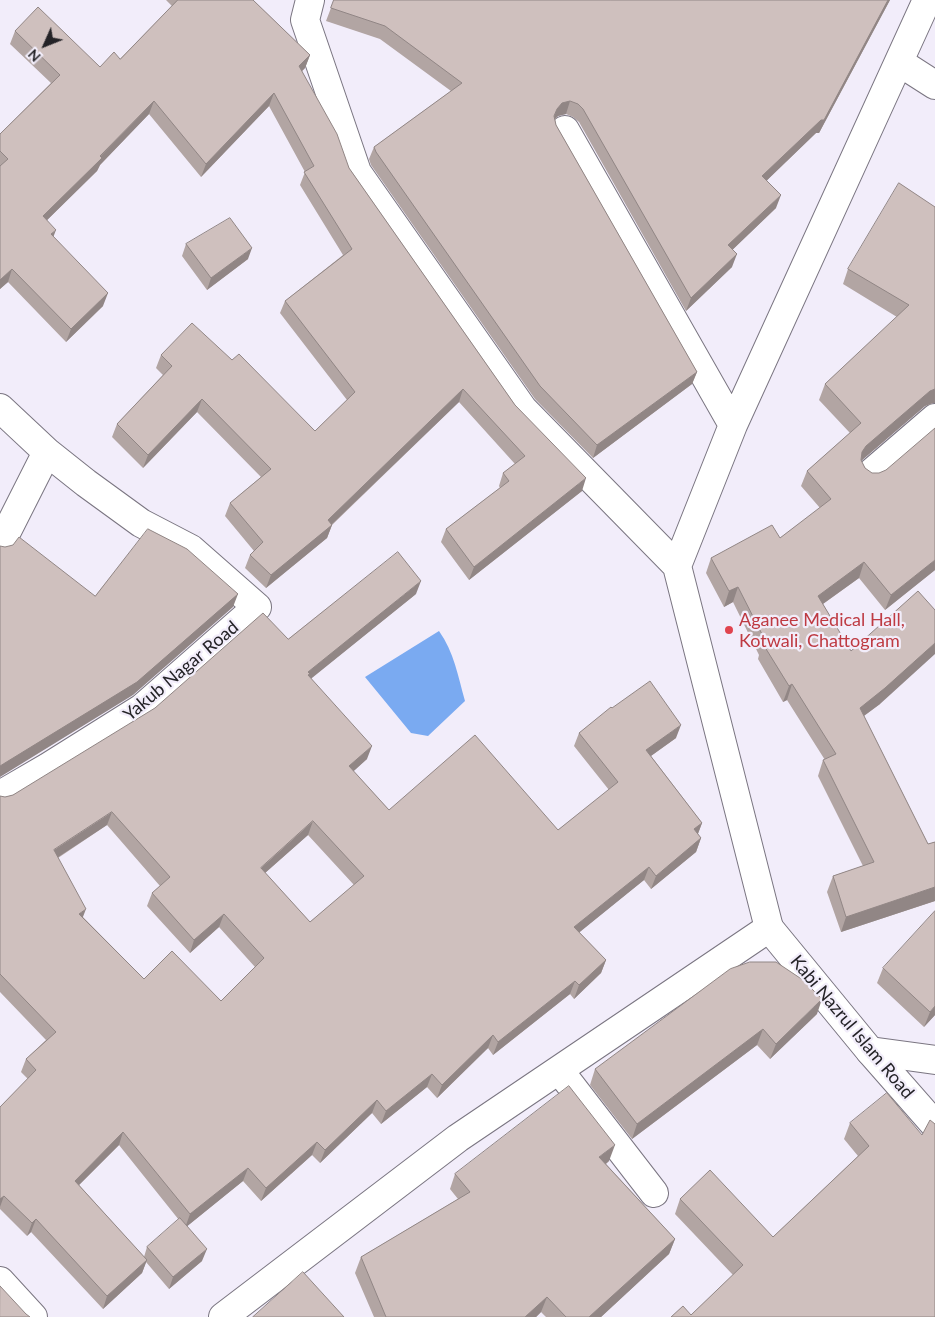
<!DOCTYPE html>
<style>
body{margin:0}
#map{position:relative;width:935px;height:1317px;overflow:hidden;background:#f2edfa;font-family:Lato,sans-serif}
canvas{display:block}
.north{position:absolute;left:20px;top:20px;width:50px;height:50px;-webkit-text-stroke:4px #f2edfa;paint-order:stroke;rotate:226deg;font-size:14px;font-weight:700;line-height:20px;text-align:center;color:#242327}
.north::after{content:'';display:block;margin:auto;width:18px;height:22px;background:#242327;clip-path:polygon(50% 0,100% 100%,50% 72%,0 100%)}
</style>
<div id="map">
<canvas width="935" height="1317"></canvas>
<div class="north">N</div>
</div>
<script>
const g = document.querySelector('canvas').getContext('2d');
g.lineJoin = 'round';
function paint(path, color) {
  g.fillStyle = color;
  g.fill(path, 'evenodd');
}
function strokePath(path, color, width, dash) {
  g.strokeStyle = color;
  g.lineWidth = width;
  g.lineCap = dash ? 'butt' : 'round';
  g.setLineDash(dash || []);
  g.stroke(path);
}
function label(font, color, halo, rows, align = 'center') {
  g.font = font + ' Lato,sans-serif';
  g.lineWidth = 4.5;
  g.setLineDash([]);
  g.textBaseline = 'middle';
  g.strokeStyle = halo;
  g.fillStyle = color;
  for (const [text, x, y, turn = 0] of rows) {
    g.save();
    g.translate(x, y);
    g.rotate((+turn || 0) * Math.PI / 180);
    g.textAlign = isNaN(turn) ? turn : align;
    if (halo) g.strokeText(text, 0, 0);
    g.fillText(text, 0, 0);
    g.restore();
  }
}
const water = new Path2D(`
 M 439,631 C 454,652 458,676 465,701 L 428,736 L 411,733 L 365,677 Z`);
const minor = new Path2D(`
 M 310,0 L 305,20 L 357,172 L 523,409 L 677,566
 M 899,62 L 935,85
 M 565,130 L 733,425
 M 0,408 L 47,452 L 0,545
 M 871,473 L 935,418
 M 0,795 L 48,767 L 142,708 L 257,607 L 191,549 L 141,523 L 86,483 L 47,452
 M 870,1051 L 935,1060
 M 559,1070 L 654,1193
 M 0,1281 L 33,1317
 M 223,1317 L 458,1138 L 769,928 L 677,566 L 733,425 L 927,0`);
const major = new Path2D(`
 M 769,928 L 870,1051 L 935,1125`);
const wall = new Path2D(`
 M 166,0 L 253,0 L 310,55 L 305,68 L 302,71 L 349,168 L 515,405 L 582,491 L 469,580 L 441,542 L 446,529 L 500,488 L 499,486 L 503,473 L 515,464 L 459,402 L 332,525 L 327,538 L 266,588 L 245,568 L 250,555 L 254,551 L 225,516 L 230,503 L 261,477 L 197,412 L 143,468 L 112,437 L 117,424 L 163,375 L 156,368 L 161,355 L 232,360 L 315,431 L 347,400 L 280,313 L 285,301 L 343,255 L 300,185 L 305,172 L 269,106 L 201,177 L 149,114 L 100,165 L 97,171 L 47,220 L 53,237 L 103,306 L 66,342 L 8,282 L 0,289 L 0,134 L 51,83 L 10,44 L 15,31 L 100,67 L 120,59 L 172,6 Z
 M 334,0 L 890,0 L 819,133 L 816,133 L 767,180 L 776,208 L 733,249 L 732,267 L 686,311 L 579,122 L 573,117 L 566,114 L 558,116 L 555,119 L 556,125 L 697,372 L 692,384 L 593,458 L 535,399 L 371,165 L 369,159 L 374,147 L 451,91 L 380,39 L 326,21 Z
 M 935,207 L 935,403 L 933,403 L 925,406 L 861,461 L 865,468 L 935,570 L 885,610 L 859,578 L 823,604 L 880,704 L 864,716 L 928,844 L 935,842 L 935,901 L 841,932 L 827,892 L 833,876 L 863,866 L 818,776 L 823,760 L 825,760 L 787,700 L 783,702 L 758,659 L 759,655 L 733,602 L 724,607 L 706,573 L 711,558 L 780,538 L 820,508 L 801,486 L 807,471 L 850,433 L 819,400 L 825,384 L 897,317 L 843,284 L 848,269 Z
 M 186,244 L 248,259 L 207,290 L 182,256 Z
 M 416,594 L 311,678 L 367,759 L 353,771 L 389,810 L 558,830 L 609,790 L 574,746 L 579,733 L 612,708 L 676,738 L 651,756 L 702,823 L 698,834 L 701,838 L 696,852 L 651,889 L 644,880 L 579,932 L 606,960 L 601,973 L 574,999 L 570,994 L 493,1055 L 488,1048 L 437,1098 L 427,1087 L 381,1124 L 372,1113 L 320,1163 L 312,1155 L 261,1201 L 243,1181 L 187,1226 L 202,1261 L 169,1289 L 146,1262 L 142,1273 L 103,1309 L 31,1232 L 27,1236 L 0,1209 L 0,1107 L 28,1079 L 21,1072 L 26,1059 L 46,1040 L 0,992 L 0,796 L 5,797 L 13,795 L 288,639 ZM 107,825 L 160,886 L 152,893 L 147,906 L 190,953 L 219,927 L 255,967 L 221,1001 L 144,979 L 83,917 L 58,858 ZM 308,835 L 354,885 L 310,922 L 265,873 ZM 119,1145 L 179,1220 L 147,1247 L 144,1257 L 79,1185 Z
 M 883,968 L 935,1015 L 924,1027 L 877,983 Z
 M 817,1014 L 770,1059 L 757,1045 L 632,1139 L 590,1085 L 595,1069 Z
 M 850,1123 L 922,1135 L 935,1317 L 691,1315 L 733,1275 L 675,1214 L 680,1199 L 773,1237 L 858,1156 L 844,1139 Z
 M 609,1161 L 606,1164 L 675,1239 L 669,1254 L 601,1317 L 546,1317 L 541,1312 L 536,1317 L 374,1317 L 355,1273 L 361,1257 L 458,1199 L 450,1189 L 455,1174 Z`);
const shadedWall = new Path2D(`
 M 888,0 L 890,0 L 819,133 L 816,133 L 758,189 L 762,176 Z
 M 310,55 L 305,68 L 294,79 L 299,66 Z
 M 274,93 L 269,106 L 201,177 L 206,164 Z
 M 154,101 L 149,114 L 100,165 L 97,171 L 38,229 L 43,216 Z
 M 570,101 L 566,114 L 558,116 L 552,122 L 557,109 L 562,103 Z
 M 781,195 L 776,208 L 724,258 L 728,245 Z
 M 56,230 L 51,243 L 51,234 Z
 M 252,248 L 248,259 L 207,290 L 211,278 Z
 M 737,254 L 732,267 L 686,311 L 691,298 Z
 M 12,269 L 8,282 L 0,289 L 0,280 Z
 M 108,293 L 103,306 L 66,342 L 71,329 Z
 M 697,372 L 692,384 L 593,458 L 597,445 Z
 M 463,389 L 459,402 L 330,526 L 332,525 L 327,538 L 266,588 L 271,575 Z
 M 935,389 L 935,403 L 933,403 L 925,406 L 861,461 L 862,452 L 866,446 L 930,391 Z
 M 202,399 L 197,412 L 143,468 L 148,455 Z
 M 586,478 L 582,491 L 469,580 L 474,567 Z
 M 935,560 L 935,570 L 885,610 L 891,595 Z
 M 864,562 L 859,578 L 813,611 L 818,596 Z
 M 421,581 L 416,594 L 307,682 L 308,672 Z
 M 738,587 L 733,602 L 724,607 L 729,591 Z
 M 238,594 L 233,607 L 133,695 L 0,777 L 0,766 Z
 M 935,643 L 935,654 L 880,704 L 854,723 L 860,708 Z
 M 792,684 L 787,700 L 783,702 L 789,686 Z
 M 681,725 L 676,738 L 641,763 L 646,750 Z
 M 372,746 L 367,759 L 344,780 L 349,766 Z
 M 112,812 L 107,825 L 49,863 L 54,850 Z
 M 313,821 L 308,835 L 256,881 L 261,868 Z
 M 702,823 L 697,836 L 694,829 Z
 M 701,838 L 696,852 L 651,889 L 656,876 Z
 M 649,867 L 644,880 L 570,940 L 574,927 Z
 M 935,887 L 935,901 L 841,932 L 846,917 Z
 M 86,909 L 81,922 L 79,914 Z
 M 224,914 L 219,927 L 190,953 L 194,940 Z
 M 606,960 L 601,973 L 574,999 L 579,985 Z
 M 575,981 L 570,994 L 493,1055 L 498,1042 Z
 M 822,999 L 817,1014 L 770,1059 L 776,1044 Z
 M 935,1006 L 935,1015 L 924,1027 L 930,1012 Z
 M 763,1029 L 757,1045 L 632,1139 L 637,1124 Z
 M 493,1035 L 488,1048 L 437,1098 L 442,1085 Z
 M 432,1074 L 427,1087 L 381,1124 L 386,1111 Z
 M 377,1100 L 372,1113 L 320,1163 L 325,1150 Z
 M 123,1132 L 119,1145 L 70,1194 L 75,1181 Z
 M 317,1142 L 312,1155 L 261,1201 L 266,1188 Z
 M 615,1145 L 609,1161 L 594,1173 L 599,1157 Z
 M 248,1168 L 243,1181 L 185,1228 L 190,1214 Z
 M 4,1196 L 0,1207 L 0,1199 Z
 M 36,1219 L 31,1232 L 27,1236 L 32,1223 Z
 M 675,1239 L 669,1254 L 601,1317 L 589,1317 Z
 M 207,1249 L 202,1261 L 169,1289 L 173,1277 Z
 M 147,1260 L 142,1273 L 103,1309 L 107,1296 Z
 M 547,1297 L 541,1312 L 536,1317 L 525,1317 Z`);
const building = new Path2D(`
 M 178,0 L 253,0 L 310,55 L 299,66 L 337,134 L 349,168 L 515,405 L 586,478 L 474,567 L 446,529 L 509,481 L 503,473 L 525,456 L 463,389 L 328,520 L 332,525 L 271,575 L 250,555 L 263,542 L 230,503 L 271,469 L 202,399 L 148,455 L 117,424 L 172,366 L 161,355 L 192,323 L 232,360 L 239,354 L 315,431 L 355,392 L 285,301 L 352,249 L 304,172 L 314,166 L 274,93 L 206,164 L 154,101 L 100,156 L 102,158 L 43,216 L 56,230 L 51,234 L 108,293 L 71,329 L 12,269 L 0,280 L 0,166 L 8,159 L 0,151 L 0,134 L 60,75 L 15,31 L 38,7 L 100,67 L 114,52 L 120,59 Z
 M 334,0 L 888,0 L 824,120 L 821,120 L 762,176 L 781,195 L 728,245 L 737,254 L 691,298 L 583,109 L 578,104 L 570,101 L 562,103 L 557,109 L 554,116 L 556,125 L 697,372 L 597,445 L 540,386 L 376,152 L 374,147 L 462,83 L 385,26 L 331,8 Z
 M 899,183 L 935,207 L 935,389 L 930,391 L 866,446 L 862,452 L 861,460 L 865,468 L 872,473 L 879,473 L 886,470 L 935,428 L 935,560 L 891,595 L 864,562 L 818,596 L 851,651 L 918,591 L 935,610 L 935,643 L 885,688 L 860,708 L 928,844 L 935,842 L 935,887 L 846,917 L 833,876 L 874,862 L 823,760 L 836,754 L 792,684 L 789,686 L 763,644 L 766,642 L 738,587 L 729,591 L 711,558 L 772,525 L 780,538 L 831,499 L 807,471 L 861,423 L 825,384 L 909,305 L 848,269 Z
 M 230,218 L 252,248 L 211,278 L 186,244 Z
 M 148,529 L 187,549 L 238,594 L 137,682 L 0,766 L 0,546 L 5,547 L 13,545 L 19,537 L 95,596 Z
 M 398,552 L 421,581 L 308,672 L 310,674 L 308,675 L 372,746 L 349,766 L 389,810 L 475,735 L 558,830 L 618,782 L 579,733 L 611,707 L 612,708 L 650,681 L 681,725 L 646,750 L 702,823 L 694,829 L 701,838 L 656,876 L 649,867 L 574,927 L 606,960 L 579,985 L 575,981 L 498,1042 L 493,1035 L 442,1085 L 432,1074 L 386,1111 L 377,1100 L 325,1150 L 317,1142 L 266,1188 L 248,1168 L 190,1214 L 123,1132 L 75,1181 L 147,1260 L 107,1296 L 36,1219 L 32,1223 L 4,1196 L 0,1199 L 0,1107 L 36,1070 L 26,1059 L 56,1032 L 0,974 L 0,796 L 5,797 L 13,795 L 155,708 L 263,613 L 288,639 ZM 112,812 L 170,877 L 152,893 L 194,940 L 224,914 L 264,958 L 221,1001 L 172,951 L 144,979 L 79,914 L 86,909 L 54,850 ZM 313,821 L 364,876 L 310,922 L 261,868 Z
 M 935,911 L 935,1006 L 930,1012 L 883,968 Z
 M 750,962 L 776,962 L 803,980 L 822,999 L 776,1044 L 763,1029 L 637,1124 L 595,1069 L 730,969 Z
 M 569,1086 L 615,1145 L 599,1157 L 675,1239 L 589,1317 L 566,1317 L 547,1297 L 525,1317 L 386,1317 L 361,1257 L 470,1192 L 455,1174 Z
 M 887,1093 L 922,1135 L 930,1120 L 935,1124 L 935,1317 L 671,1317 L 683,1306 L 691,1315 L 743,1265 L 680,1199 L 710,1170 L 773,1237 L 869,1146 L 850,1123 Z
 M 180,1218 L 207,1249 L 173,1277 L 147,1247 Z
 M 303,1272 L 344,1317 L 253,1317 Z
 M 0,1286 L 26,1314 L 30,1317 L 0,1317 Z`);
const markers = [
 [729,630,5,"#e0444e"]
];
const healthNames = [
 ["Aganee Medical Hall,",739,620],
 ["Kotwali, Chattogram",739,641]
];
const streetNames = [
 ["Yakub Nagar Road",181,671,-40],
 ["Kabi Nazrul Islam Road",852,1027,50]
];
paint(water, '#7aaaf1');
strokePath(minor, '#7a7581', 30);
strokePath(major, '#7a7581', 30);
strokePath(minor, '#fff', 28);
strokePath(major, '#fff', 28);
paint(wall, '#b2a5a3');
paint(shadedWall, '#918685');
paint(building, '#cfc0be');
strokePath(building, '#918685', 1);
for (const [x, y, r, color] of markers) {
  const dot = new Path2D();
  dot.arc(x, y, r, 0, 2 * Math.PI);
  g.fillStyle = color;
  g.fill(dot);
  strokePath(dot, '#f2edfa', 2);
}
label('18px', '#be3a42', '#f2edfa', healthNames, 'left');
label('18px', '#242327', '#f2edfa', streetNames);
</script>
